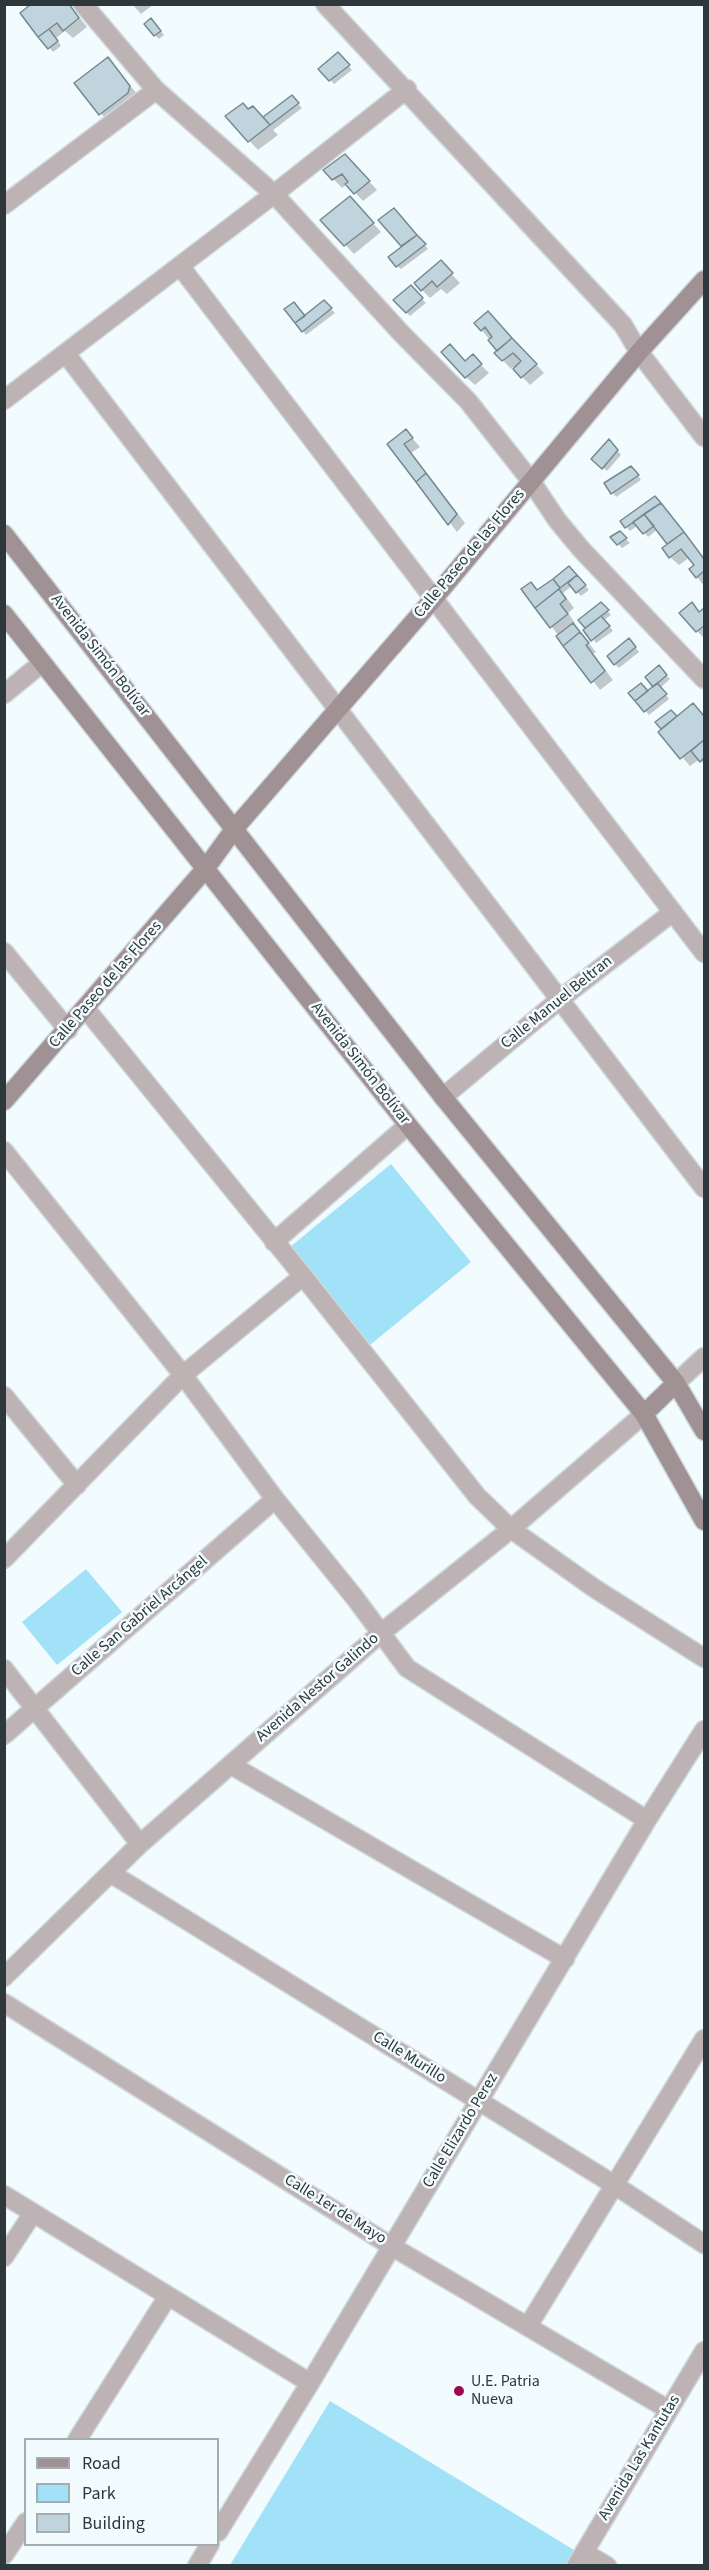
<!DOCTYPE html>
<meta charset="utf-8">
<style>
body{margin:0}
#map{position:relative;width:709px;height:2570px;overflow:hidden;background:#f2fbfe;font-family:"Source Sans 3",sans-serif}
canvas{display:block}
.frame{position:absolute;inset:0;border:6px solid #2e373a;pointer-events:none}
.legend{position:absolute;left:24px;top:2438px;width:195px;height:108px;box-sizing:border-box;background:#f2fbfe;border:2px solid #a4adb0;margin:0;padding:8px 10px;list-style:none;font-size:18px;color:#2e373a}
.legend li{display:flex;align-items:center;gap:12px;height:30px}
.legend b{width:30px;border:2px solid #a4adb0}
</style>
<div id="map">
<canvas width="709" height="2570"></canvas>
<div class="frame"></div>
<ul class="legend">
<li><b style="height:8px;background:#9f9194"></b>Road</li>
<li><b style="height:16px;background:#a1e2f9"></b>Park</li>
<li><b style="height:16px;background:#bfd4dc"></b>Building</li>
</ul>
</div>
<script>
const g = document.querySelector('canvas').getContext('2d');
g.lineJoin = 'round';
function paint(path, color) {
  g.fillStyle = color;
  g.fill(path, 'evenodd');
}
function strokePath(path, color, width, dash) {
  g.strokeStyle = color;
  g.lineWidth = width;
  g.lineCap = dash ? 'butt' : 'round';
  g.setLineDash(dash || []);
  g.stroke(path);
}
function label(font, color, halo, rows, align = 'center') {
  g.font = font + ' "Source Sans 3",sans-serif';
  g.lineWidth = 5;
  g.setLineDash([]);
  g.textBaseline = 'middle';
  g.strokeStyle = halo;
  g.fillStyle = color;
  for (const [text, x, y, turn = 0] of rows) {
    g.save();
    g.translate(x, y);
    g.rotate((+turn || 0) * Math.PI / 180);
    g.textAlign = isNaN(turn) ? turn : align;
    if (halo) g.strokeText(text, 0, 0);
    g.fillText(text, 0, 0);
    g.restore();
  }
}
const green = new Path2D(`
 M 391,1164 L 471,1262 L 370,1345 L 290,1247 Z
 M 86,1569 L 122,1612 L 57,1665 L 22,1622 Z
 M 330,2401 L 574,2550 L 565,2565 L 230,2565 Z`);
const shadow = new Path2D(`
 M 69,4 L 87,27 L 73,38 L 65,31 L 56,38 L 61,46 L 53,52 L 22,13 Z
 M 132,4 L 154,4 L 141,14 Z
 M 155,24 L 164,35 L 159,39 L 155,35 Z
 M 338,54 L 352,70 L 334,84 L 320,69 Z
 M 108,59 L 138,95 L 109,123 L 76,83 Z
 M 292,97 L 302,108 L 273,130 L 278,135 L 258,150 L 227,117 L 248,111 L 264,119 Z
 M 353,164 L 377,190 L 363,201 L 347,184 L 342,188 L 325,170 Z
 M 358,207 L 381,232 L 354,254 L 322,220 Z
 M 402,218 L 428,249 L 401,269 L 397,266 L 404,247 L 380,220 Z
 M 440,262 L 460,283 L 447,294 L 441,289 L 430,298 L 422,290 Z
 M 411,287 L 426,303 L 410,316 L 395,300 Z
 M 324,302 L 335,313 L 306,335 L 303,331 L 305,317 Z
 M 488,313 L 544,373 L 530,385 L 513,367 L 511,369 L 496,353 L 499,351 L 476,323 Z
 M 472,356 L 489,373 L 475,385 L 466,377 L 466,362 Z
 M 406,431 L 420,447 L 411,453 L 465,523 L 457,532 L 390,444 Z
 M 613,445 L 621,455 L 607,471 L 593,459 Z
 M 635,471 L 641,480 L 616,497 L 613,493 Z
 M 669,513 L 704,559 L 704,586 L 691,569 L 696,566 L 690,557 L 679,565 L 670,557 L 670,544 L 658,529 L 648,537 L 638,525 L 630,531 L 622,522 Z
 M 620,533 L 630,543 L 622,548 L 613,538 Z
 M 569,568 L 589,590 L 581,596 L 572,586 L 563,593 L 574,608 L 568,613 L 575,623 L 573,625 L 596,652 L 593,654 L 613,680 L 600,690 L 523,589 L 538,592 Z
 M 601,604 L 611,615 L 604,620 L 613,631 L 596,643 L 580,620 Z
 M 692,604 L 700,613 L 704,610 L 704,638 L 697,631 Z
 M 633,644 L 639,652 L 619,668 L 615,664 Z
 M 658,667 L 670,679 L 660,688 L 669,699 L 649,715 L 630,694 L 648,693 L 655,687 Z
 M 693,705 L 704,717 L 704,764 L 700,759 L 690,766 L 660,732 L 663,730 L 657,723 L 671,712 L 677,718 Z`);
const building = new Path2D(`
 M 31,4 L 69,4 L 79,18 L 63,31 L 57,23 L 38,37 L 20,13 Z
 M 151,18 L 161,31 L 154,36 L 144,24 Z
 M 49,29 L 58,41 L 48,49 L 38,37 Z
 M 338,52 L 350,65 L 329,81 L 318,69 Z
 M 108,57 L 130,86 L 128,93 L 99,115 L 74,83 Z
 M 292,95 L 299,103 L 270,125 L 263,117 Z
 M 243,103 L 248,109 L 253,106 L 270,125 L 248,142 L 225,116 Z
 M 345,154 L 370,181 L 354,194 L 345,184 L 348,182 L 342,174 L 332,180 L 323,170 Z
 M 350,196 L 374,223 L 344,246 L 320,220 Z
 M 394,208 L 417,235 L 401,246 L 378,220 Z
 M 417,235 L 426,244 L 396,267 L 388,257 Z
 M 441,260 L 453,273 L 437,287 L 432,281 L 421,291 L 414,283 Z
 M 411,285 L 423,298 L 406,313 L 393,300 Z
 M 324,300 L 332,308 L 302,332 L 295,323 Z
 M 294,302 L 305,316 L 295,323 L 284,309 Z
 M 488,311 L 512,338 L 497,351 L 488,340 L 492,337 L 485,327 L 481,331 L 474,323 Z
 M 512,338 L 537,364 L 521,378 L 513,369 L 521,361 L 513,353 L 502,361 L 494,353 Z
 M 450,344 L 465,361 L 473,354 L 482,364 L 465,378 L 441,352 Z
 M 406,429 L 413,438 L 404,444 L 426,473 L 416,482 L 387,444 Z
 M 609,439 L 618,450 L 602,469 L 591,459 Z
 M 631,466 L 639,475 L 611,494 L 604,483 Z
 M 426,473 L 457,514 L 448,525 L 416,482 Z
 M 655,496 L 661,503 L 625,528 L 620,521 Z
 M 661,503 L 684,532 L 667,544 L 644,514 Z
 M 644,514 L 654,526 L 643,534 L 633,522 Z
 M 620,531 L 627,538 L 617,545 L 610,537 Z
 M 684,532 L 704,559 L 704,571 L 696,578 L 689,569 L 694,565 L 681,549 L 669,558 L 662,548 Z
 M 569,566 L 577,575 L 560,588 L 553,579 Z
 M 577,575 L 586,585 L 576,593 L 568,583 Z
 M 553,579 L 560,588 L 535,608 L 521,589 L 531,582 L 537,590 Z
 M 559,589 L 566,599 L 560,604 L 568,614 L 550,628 L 535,608 Z
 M 601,602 L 609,610 L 585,628 L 578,620 Z
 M 692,602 L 699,612 L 704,608 L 704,626 L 696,632 L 679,613 Z
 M 601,616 L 610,626 L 591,641 L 583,630 Z
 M 573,623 L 580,632 L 563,646 L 556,636 Z
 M 580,632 L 589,643 L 586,645 L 605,671 L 591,683 L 563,646 Z
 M 629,638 L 636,647 L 614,665 L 607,656 Z
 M 659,665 L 667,675 L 653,687 L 645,677 Z
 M 641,683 L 648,691 L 635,701 L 628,693 Z
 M 657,683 L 667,694 L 644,712 L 635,701 Z
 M 693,703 L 704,716 L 704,740 L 680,759 L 658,732 Z
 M 671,710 L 677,716 L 661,729 L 655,722 Z
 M 704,740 L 704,758 L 700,762 L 691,751 Z`);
const street = new Path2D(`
 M 83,4 L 156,90 L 274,194 L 401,333 L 468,401 L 531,481 L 557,520 L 581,549 L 704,679
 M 325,4 L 623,325 L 639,352 L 704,437
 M 4,205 L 156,90
 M 180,266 L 704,953
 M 66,354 L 704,1188
 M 4,400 L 274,194 L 407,89
 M 4,694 L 42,663
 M 4,952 L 68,1030
 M 86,1009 L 303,1276 L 477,1496 L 511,1529 L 594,1588 L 704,1658
 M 443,1097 L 559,1000 L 673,912
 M 4,1151 L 183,1375 L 275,1499 L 355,1598 L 407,1668 L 647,1820
 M 274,1242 L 408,1125
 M 676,1383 L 704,1357
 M 4,1396 L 77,1485
 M 4,1559 L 183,1375 L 303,1276
 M 4,1669 L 140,1844
 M 4,1735 L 275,1499
 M 231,1765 L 565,1959
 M 112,1874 L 613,2184 L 704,2244
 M 4,1977 L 140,1844 L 381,1633 L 511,1529 L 644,1414
 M 4,2003 L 391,2246 L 669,2410
 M 4,2195 L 310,2383
 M 4,2257 L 33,2213
 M 528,2326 L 704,2039
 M 77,2440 L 168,2296
 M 218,2532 L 310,2383 L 647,1820 L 704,1730
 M 585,2553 L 607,2566
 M 4,2555 L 26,2522
 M 197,2566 L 210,2544
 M 576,2566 L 704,2351`);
const secondary = new Path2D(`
 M 4,534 L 443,1097 L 676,1383 L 704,1431
 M 4,614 L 408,1125 L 644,1414 L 704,1521
 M 4,1101 L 206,868 L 235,828 L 435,597 L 639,352 L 704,280
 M 644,1414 L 676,1383`);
const markers = [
 [459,2391,6,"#9f084e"]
];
const streetNames = [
 ["Calle Paseo de las Flores",470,554,-50],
 ["Avenida Simón Bolívar",100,656,52],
 ["Calle Paseo de las Flores",106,985,-49],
 ["Calle Manuel Beltran",557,1003,-39],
 ["Avenida Simón Bolívar",360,1064,52],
 ["Calle San Gabriel Arcángel",140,1617,-41],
 ["Avenida Nestor Galindo",318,1688,-41],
 ["Calle Murillo",409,2058,32],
 ["Calle Elizardo Perez",461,2131,-59],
 ["Calle 1er de Mayo",335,2210,32],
 ["Avenida Las Kantutas",640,2458,-59]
];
const poiNames = [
 ["U.E. Patria",471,2382],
 ["Nueva",471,2400]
];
paint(green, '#a1e2f9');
paint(shadow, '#0003');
paint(building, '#bfd4dc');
strokePath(building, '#768991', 1.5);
strokePath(street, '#cfd8db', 21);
strokePath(secondary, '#cfd8db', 21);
strokePath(street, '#bdb3b5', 18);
strokePath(secondary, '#9f9194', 18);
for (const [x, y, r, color] of markers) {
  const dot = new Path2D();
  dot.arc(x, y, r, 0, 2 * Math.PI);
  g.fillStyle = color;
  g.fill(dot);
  strokePath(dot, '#f2fbfe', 2);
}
label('16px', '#2e373a', '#f2fbfe', streetNames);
label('16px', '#2e373a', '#f2fbfe', poiNames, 'left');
</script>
